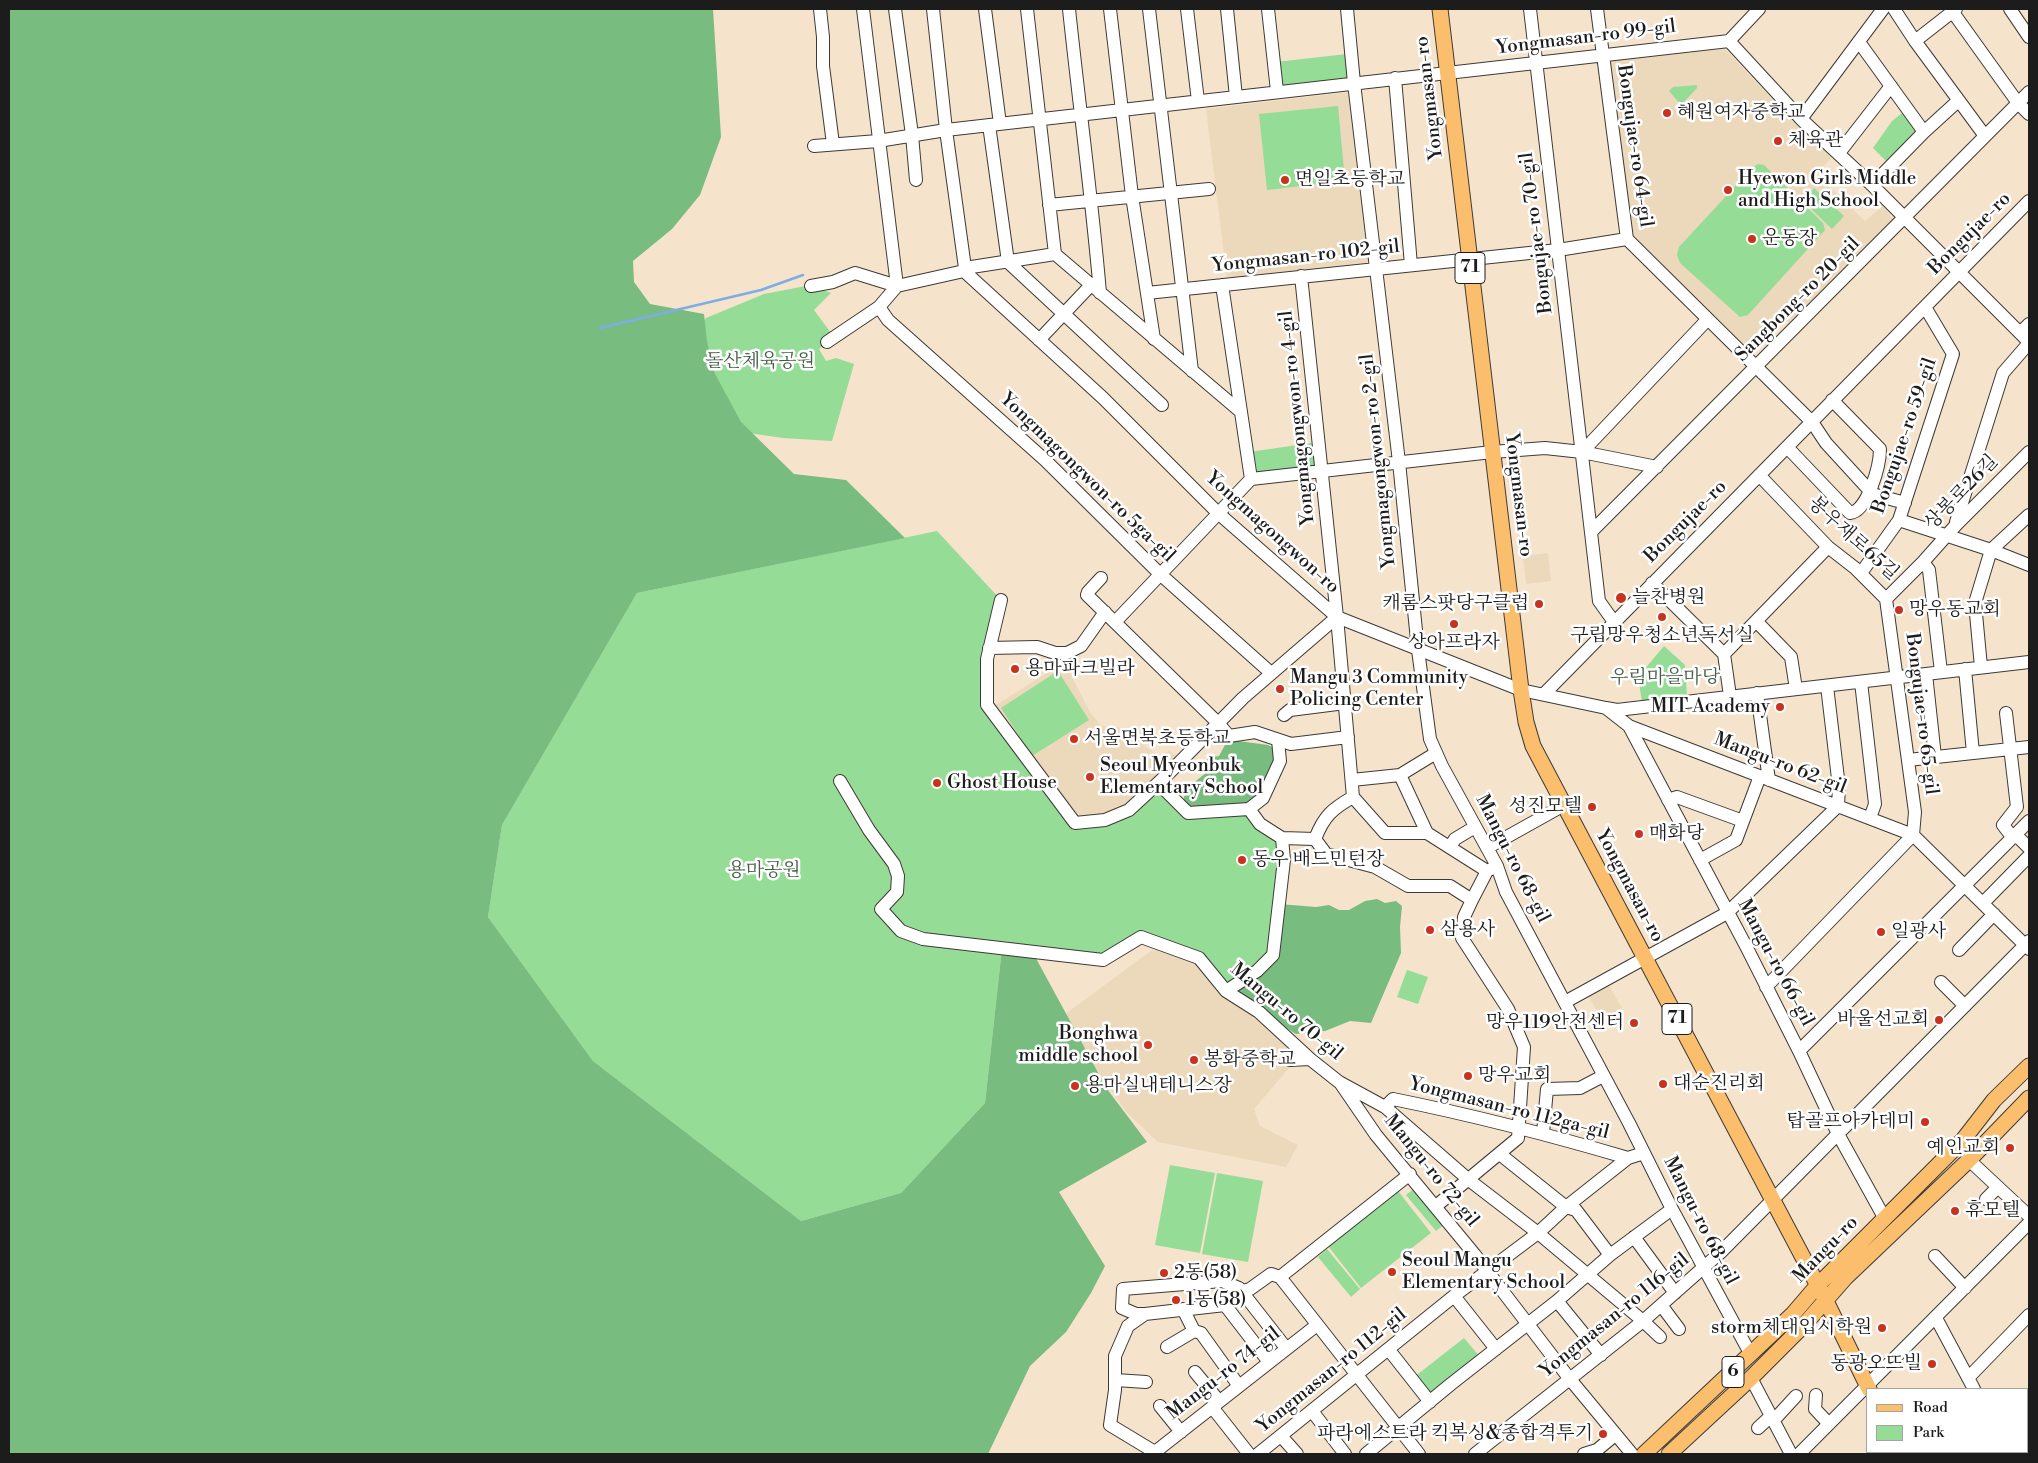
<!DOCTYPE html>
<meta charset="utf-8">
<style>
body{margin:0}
#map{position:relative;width:2038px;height:1463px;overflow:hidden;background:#f5e3cb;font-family:"Libre Bodoni",serif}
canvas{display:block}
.frame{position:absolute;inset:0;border:10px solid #1c1c1c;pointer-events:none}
.legend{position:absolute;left:1866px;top:1388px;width:162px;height:65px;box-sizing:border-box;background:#fff;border:1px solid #a4a4a4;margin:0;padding:6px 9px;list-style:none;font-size:15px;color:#1c1c1c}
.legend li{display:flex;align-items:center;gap:10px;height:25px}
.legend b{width:25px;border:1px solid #a4a4a4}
</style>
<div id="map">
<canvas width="2038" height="1463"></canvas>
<div class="frame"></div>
<ul class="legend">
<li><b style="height:6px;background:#fabe6d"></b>Road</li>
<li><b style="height:14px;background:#95dc96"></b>Park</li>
</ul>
</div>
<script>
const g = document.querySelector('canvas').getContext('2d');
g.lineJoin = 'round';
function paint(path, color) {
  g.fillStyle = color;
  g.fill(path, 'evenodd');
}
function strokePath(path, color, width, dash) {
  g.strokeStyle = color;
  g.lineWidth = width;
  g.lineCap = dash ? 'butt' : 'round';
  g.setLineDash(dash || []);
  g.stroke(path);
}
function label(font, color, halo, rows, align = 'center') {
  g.font = font + ' "Libre Bodoni","Noto Serif KR",serif';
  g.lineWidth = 5;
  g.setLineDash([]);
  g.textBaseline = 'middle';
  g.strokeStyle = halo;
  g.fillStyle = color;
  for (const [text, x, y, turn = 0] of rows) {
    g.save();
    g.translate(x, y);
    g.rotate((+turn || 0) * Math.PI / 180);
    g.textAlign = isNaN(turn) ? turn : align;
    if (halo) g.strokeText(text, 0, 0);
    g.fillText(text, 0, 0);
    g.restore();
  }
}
const built = new Path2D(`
 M 1725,49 L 1796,125 L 1834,155 L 1816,174 L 1865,221 L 1883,206 L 1893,219 L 1789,323 L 1778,310 L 1741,348 L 1630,237 L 1605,61 Z
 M 1350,92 L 1370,262 L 1227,278 L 1206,109 Z
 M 1548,553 L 1551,581 L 1526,584 L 1523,556 Z
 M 1064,662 L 1090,712 L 1101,726 L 1118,727 L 1159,756 L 1169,751 L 1182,759 L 1129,810 L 1075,823 L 990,709 Z
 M 1152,950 L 1199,958 L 1300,1055 L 1254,1109 L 1260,1126 L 1298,1145 L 1286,1167 L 1158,1142 L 1127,1113 L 1093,1064 L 1064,1015 Z
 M 1608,984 L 1622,1008 L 1602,1020 L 1588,995 Z`);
const green = new Path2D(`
 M 1347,54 L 1350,79 L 1279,87 L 1276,62 Z
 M 1697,85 L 1697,88 L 1681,105 L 1669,91 L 1673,87 Z
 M 1338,106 L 1345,181 L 1267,190 L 1259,114 Z
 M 1902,113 L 1919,132 L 1889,164 L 1873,148 L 1892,121 Z
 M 1758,164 L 1764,165 L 1823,223 L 1825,230 L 1748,315 L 1740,317 L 1680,263 L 1677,255 L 1679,247 L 1753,167 Z
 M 1814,188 L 1844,216 L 1832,229 L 1802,200 Z
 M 811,285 L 831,293 L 814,310 L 834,337 L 819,349 L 826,361 L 836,358 L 854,364 L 832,441 L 783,438 L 748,433 L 689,346 L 706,318 L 764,294 Z
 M 1318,442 L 1321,470 L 1253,479 L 1249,452 Z
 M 937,531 L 1001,600 L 987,705 L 1075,823 L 1105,820 L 1158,783 L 1188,813 L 1249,809 L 1282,838 L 1273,955 L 1226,991 L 1199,958 L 1141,937 L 1103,960 L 1002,948 L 985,1103 L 901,1193 L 801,1221 L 593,1061 L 488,917 L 502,825 L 637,593 Z
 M 1664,646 L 1685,665 L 1687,697 L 1642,702 L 1638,677 Z
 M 1058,671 L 1089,720 L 1032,756 L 1001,708 Z
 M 1407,970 L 1428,977 L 1418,1004 L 1397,997 Z
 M 1170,1165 L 1215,1173 L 1200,1253 L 1155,1245 Z
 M 1217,1173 L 1263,1181 L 1248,1262 L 1202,1254 Z
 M 1415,1188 L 1445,1224 L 1436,1231 L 1406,1195 Z
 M 1398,1191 L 1431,1233 L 1361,1288 L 1328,1246 Z
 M 1327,1249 L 1360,1289 L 1351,1297 L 1318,1257 Z
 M 1464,1338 L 1480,1357 L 1429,1398 L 1413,1378 Z`);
const forest = new Path2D(`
 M 9,9 L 713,9 L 721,137 L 700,195 L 672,229 L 633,261 L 634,282 L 650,304 L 704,314 L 707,341 L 714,372 L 741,422 L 794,474 L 846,480 L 905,538 L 637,593 L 502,825 L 488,917 L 593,1061 L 801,1221 L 901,1193 L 985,1103 L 1002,948 L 1032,951 L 1107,1089 L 1147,1142 L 1059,1192 L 1105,1266 L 1091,1293 L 1066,1332 L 1030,1366 L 988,1454 L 9,1454 Z
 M 1231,740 L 1268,745 L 1274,748 L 1276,755 L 1261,795 L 1247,806 L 1192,809 C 1189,807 1184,803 1184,799 C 1184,790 1199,778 1206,773 L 1206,762 L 1208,758 L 1219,756 L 1226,743 Z
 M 1377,899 L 1385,903 L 1396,901 L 1402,906 L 1400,927 L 1401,953 L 1371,1023 L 1350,1021 L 1325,1031 L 1296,1034 L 1226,991 L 1272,955 L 1279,904 L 1316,907 L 1329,905 L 1339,910 L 1349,910 L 1365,901 Z`);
const stream = new Path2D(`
 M 600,328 L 761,290 L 803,275`);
const minor = new Path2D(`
 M 820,9 L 823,37 L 823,66 L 833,144
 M 895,9 L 912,135 L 916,180
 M 933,9 L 946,130 L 965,268
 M 985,9 L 1000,124
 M 1027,9 L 1055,254
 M 1069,9 C 1079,104 1092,198 1100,293
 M 1110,9 L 1132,196 L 1154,339
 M 1149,9 L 1192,371
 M 1187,9 L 1198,101
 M 1227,9 L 1236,97
 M 1268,9 L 1277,91
 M 1347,9 L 1354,83 L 1399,462 L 1418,650 L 1430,739 L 1442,766 L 1497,866 L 1506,892 L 1629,1123 L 1672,1209 L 1751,1355
 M 1530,9 L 1599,601 L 1614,622
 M 1597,9 L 1627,239 L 1812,422 L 1826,443 L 1870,491
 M 1894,9 L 1915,41 L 1985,136
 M 2010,9 L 2029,37
 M 1952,11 L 2018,103 L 2029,114
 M 1729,41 L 1801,119 L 1872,185 L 2029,342
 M 1729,41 L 1759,9
 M 1915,41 L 1956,9
 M 1859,42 L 1924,132
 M 1395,78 L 1411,265
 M 1801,119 L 1883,9
 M 989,125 L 1008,262 L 1162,405
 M 814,146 L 878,141 L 946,130 L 1729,41
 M 1839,153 L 1891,86
 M 1872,185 L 1924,132 L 1958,101
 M 1049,205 L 1209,189
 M 1055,254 L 1241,412
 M 964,271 L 965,268 L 1055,254
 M 1301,276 L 1337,617 L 1353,797 L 1385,833 L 1427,833 L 1487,871 L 1497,866
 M 811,286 L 833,282 L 855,273 L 897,286 L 964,271 L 1103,398 L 1218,513 L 1337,617 L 1521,690 L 1606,708 L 1629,726 L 1913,835 L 2029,949
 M 1147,293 L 1558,250 L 1627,239
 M 879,307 L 888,320 L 1045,460 L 1160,574 L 1271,673
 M 2020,333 L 2029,324
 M 1039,340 L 1091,285
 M 827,342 L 879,307 L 897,286 L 863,9
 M 1787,447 L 1850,513 C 1868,511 1880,465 1880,449 L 1832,400
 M 1582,452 L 1657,467
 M 1759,475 L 1828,547 L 1855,568 L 1886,599 L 1923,562 L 1956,525 L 2029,452
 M 1251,479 L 1492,452 L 1545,448 L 1582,452 L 1707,320
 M 1869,493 L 1905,503
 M 1899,520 L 1991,550 L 2029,565
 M 1956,522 L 2003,373 L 2029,343
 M 1591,532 L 2029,92
 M 1923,562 L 1929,570 L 1941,672
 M 1861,573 L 1899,520 L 1953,354 L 1925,307
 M 1101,578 L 1088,592 L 1087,595 L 1217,722 L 1229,736 L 1255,732 L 1291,744 L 1348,737
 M 1652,583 L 1724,654 L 1730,696
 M 1001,600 L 987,659 L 987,705 L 1075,823 L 1105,820 L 1129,810 L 1170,772 L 1243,698 L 1337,617
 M 1756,621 L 1791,657 L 1796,689
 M 1115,622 L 1251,479 L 1222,285
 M 989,648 L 1037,647 L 1055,653 L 1067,653 L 1081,646 L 1105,612
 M 1724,654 L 1828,547
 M 1981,667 L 1975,603 L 1991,550 L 2029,515
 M 1965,669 L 1973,753
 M 1926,674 L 1935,757
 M 1861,682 L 1875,804 L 1870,818
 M 1757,693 L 1769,780
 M 1544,694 L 2029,201
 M 1606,708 L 1617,710 L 2029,662
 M 2006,713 L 2017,807 L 2003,825 L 2013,838
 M 1284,715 L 1290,710 L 1345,703
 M 1629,726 L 1747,948 L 1799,1051 L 1838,1134 L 1885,1219
 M 1908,760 L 2029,747
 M 1400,775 L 1427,833
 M 1352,780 L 1400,775 L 1436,753
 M 840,781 L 869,830 L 894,864 L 898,876 L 897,892 L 881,909 L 901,931 L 923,939 L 1103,960 L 1141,937 L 1199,958 L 1226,991 L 1259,1012 L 1310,1059 L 1339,1082 L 1385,1107 L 1469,1180 L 1538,1233 L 1643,1321 L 1660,1337
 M 1158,783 L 1188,813 L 1249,809 L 1263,798 L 1280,761 L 1278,740
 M 1668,800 L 1677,797 L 1743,821
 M 1249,809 L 1260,824 L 1282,838 L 1315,839 L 1326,854 L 1375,867 L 1408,886 L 1450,886 L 1472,900 L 1464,917 L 1462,938 L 1508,1009 L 1524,1047 L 1518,1138 L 1436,1206
 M 2016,835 L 2029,848
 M 1315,839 C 1324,816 1332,809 1353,797
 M 1450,847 L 1455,839 L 1475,827
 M 1487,848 L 1564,805
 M 1700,860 L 1736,840 L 1760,776
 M 1472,900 L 1487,871
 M 1983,903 L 2029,856
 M 1959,950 L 1994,914
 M 1941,982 L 1965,1006
 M 1766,987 L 1913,835 L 1915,812 L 1886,599
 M 1226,991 L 1257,971 L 1273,955 L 1284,860 L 1282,838
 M 1565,1002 L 1727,913 L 1838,806 L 1839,787 L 1827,686
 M 1799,1051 L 2029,821
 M 1290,1060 L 1310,1059
 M 1341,1084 L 1376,1135 L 1475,1255 L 1569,1378 L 1632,1454
 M 1385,1107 L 1393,1099 C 1472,1115 1550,1135 1628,1158
 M 1543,1133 L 1547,1089 L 1580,1088 L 1603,1076
 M 1501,1155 L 1566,1207 L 1576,1210 L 1610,1255
 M 1969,1160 L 2029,1216
 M 1986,1199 L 1998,1187
 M 1634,1237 L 1675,1293
 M 1935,1256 L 1965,1288
 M 1280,1277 L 1410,1174
 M 1242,1291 L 1250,1289 L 1271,1274 L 1280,1277 L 1419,1454
 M 1454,1296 L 1496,1349
 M 1557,1301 L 1601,1355
 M 1225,1305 L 1269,1362
 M 1661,1305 L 1679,1329
 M 1145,1314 L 1136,1314 L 1122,1308 L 1123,1289 L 1222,1281 L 1239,1288 L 1286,1348
 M 1936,1318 L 1974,1389
 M 1194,1331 L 1201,1333 L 1239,1386
 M 1167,1347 L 1194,1331 L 1183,1309
 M 1389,1350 L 1430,1402
 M 1195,1372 L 1219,1401
 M 1751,1378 L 1791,1454
 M 1968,1378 L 2029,1315
 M 1115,1380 L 1146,1382
 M 1816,1395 L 1815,1409 L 1829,1424
 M 1160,1406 L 1181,1432
 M 1212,1407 L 1249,1454
 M 1312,1411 L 1345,1454
 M 1774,1420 L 1796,1396
 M 1758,1428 L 1771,1416
 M 2027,1434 L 2029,1431
 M 1281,1436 L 1297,1454
 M 1155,1452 L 1317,1325
 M 2008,1452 L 2009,1454
 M 1158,1454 L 1110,1425 L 1115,1390 L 1115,1356 L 1128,1326 L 1145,1314 L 1225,1305 L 1239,1288
 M 1258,1454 L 1454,1296 L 1538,1233 L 1566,1207 L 1628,1158 L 1644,1153
 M 1366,1454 L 1451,1384 L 1557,1301 L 1610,1255 L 1672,1209
 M 1475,1454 L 1643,1321 L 1721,1252 L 2029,941
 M 1584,1454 L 1597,1450 L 1615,1435
 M 1799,1454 L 2029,1223`);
const major = new Path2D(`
 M 1440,9 L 1521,690 L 1526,722 L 1533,746 L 1825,1299 L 1869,1389
 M 1891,1452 L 1892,1454
 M 1908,1452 L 1909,1454
 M 1644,1454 L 1793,1314 L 1817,1286 L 1963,1140 L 1994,1100 L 2029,1066
 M 1669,1454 L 1751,1378 L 1804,1325 L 1846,1277 L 1969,1160 L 2029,1098`);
const markers = [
 [1667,113,5,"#c8321e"],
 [1778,141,5,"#c8321e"],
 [1285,180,5,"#c8321e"],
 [1728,190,5,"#c8321e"],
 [1752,239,5,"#c8321e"],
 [1621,598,6,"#c8321e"],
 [1539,604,5,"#c8321e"],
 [1899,610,5,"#c8321e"],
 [1662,617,5,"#c8321e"],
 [1454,624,5,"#c8321e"],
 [1015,669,5,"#c8321e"],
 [1280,689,5,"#c8321e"],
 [1780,707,5,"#c8321e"],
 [1074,739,5,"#c8321e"],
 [1090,777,5,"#c8321e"],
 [937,783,5,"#c8321e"],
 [1592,807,5,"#c8321e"],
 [1639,834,5,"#c8321e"],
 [1242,860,5,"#c8321e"],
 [1430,930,5,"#c8321e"],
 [1881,932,5,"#c8321e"],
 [1939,1020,5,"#c8321e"],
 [1634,1023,5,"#c8321e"],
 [1148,1045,5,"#c8321e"],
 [1194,1060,5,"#c8321e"],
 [1468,1076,5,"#c8321e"],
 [1663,1084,5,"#c8321e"],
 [1075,1086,5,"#c8321e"],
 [1925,1122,5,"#c8321e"],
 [2010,1148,5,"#c8321e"],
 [1955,1211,5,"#c8321e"],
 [1392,1272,5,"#c8321e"],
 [1164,1273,5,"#c8321e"],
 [1176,1300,5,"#c8321e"],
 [1882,1328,5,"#c8321e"],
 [1932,1364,5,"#c8321e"],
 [1603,1434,5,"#c8321e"]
];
const shields = [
 [1470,268,30],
 [1677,1019,30],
 [1733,1372,22]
];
const shieldNames = [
 ["71",1470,268],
 ["71",1677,1019],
 ["6",1733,1372]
];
const streetNames = [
 ["Yongmasan-ro 99-gil",1586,38,-7],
 ["Yongmasan-ro",1430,98,-97],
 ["Bongujae-ro 64-gil",1634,146,82],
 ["Bongujae-ro 70-gil",1537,233,-97],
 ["Bongujae-ro",1970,234,-45],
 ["Yongmasan-ro 102-gil",1306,257,-6],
 ["Sangbong-ro 20-gil",1798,300,-45],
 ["Yongmagongwon-ro 4-gil",1298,418,-96],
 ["Bongujae-ro 59-gil",1905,436,-71],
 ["Yongmagongwon-ro 2-gil",1379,461,-96],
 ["Yongmagongwon-ro 5ga-gil",1087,478,44],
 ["상봉로26길",1962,493,-46],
 ["Yongmasan-ro",1518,495,83],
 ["Bongujae-ro",1686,522,-45],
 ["Yongmagongwon-ro",1272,533,42],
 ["봉우재로65길",1853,539,42],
 ["Bongujae-ro 65-gil",1921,714,83],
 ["Mangu-ro 62-gil",1780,764,21],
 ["Mangu-ro 68-gil",1512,859,63],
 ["Yongmasan-ro",1629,886,62],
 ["Mangu-ro 66-gil",1775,963,62],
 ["Mangu-ro 70-gil",1286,1012,40],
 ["Yongmasan-ro 112ga-gil",1509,1109,14],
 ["Mangu-ro 72-gil",1431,1171,51],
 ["Mangu-ro 68-gil",1700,1221,63],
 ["Mangu-ro",1826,1250,-46],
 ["Yongmasan-ro 116-gil",1615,1316,-39],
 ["Yongmasan-ro 112-gil",1332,1371,-39],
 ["Mangu-ro 74-gil",1224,1374,-38]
];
const poiNames = [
 ["혜원여자중학교",1677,113],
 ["체육관",1788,141],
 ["Hyewon Girls Middle",1738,179],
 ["and High School",1738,201],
 ["면일초등학교",1295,180],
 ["운동장",1762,239],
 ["늘찬병원",1632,598],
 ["캐롬스팟당구클럽",1529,604,"right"],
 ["망우동교회",1909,610],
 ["구립망우청소년독서실",1662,636,"center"],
 ["상아프라자",1454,643,"center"],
 ["용마파크빌라",1025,669],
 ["Mangu 3 Community",1290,678],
 ["Policing Center",1290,700],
 ["MIT Academy",1770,707,"right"],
 ["서울면북초등학교",1084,739],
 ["Seoul Myeonbuk",1100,766],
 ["Elementary School",1100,788],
 ["Ghost House",947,783],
 ["성진모텔",1582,807,"right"],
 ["매화당",1649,834],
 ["동우 배드민턴장",1252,860],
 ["삼용사",1440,930],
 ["일광사",1891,932],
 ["바울선교회",1929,1020,"right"],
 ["망우119안전센터",1624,1023,"right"],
 ["Bonghwa",1138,1034,"right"],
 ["middle school",1138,1056,"right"],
 ["봉화중학교",1204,1060],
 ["망우교회",1478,1076],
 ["대순진리회",1673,1084],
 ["용마실내테니스장",1085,1086],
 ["탑골프아카데미",1915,1122,"right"],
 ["예인교회",2000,1148,"right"],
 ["휴모텔",1965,1211],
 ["Seoul Mangu",1402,1261],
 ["Elementary School",1402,1283],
 ["2동(58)",1174,1273],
 ["1동(58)",1186,1300],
 ["storm체대입시학원",1872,1328,"right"],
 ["동광오뜨빌",1922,1364,"right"],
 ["파라에스트라 킥복싱&종합격투기",1593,1434,"right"]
];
const parkNames = [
 ["돌산체육공원",760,362],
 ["우림마을마당",1665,678],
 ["용마공원",764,871]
];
paint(built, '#ecd8ba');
paint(green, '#95dc96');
paint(forest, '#78bc7f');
strokePath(stream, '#7baee8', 2.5);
strokePath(minor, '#3d3a36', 14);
strokePath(major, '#3d3a36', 17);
strokePath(minor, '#fff', 12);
strokePath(major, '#fabe6d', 15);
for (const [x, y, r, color] of markers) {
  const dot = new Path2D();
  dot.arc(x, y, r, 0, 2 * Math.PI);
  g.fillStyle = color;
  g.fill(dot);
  strokePath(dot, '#fff', 2);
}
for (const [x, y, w] of shields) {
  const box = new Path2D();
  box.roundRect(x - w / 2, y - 15.5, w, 31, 4);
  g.fillStyle = '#fff';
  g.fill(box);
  strokePath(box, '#1c1c1c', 1);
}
label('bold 18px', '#1c1c1c', null, shieldNames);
label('19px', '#1c1c1c', '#fff', streetNames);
label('19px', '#1c1c1c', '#fff', poiNames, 'left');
label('19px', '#465f47', '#fff', parkNames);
</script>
